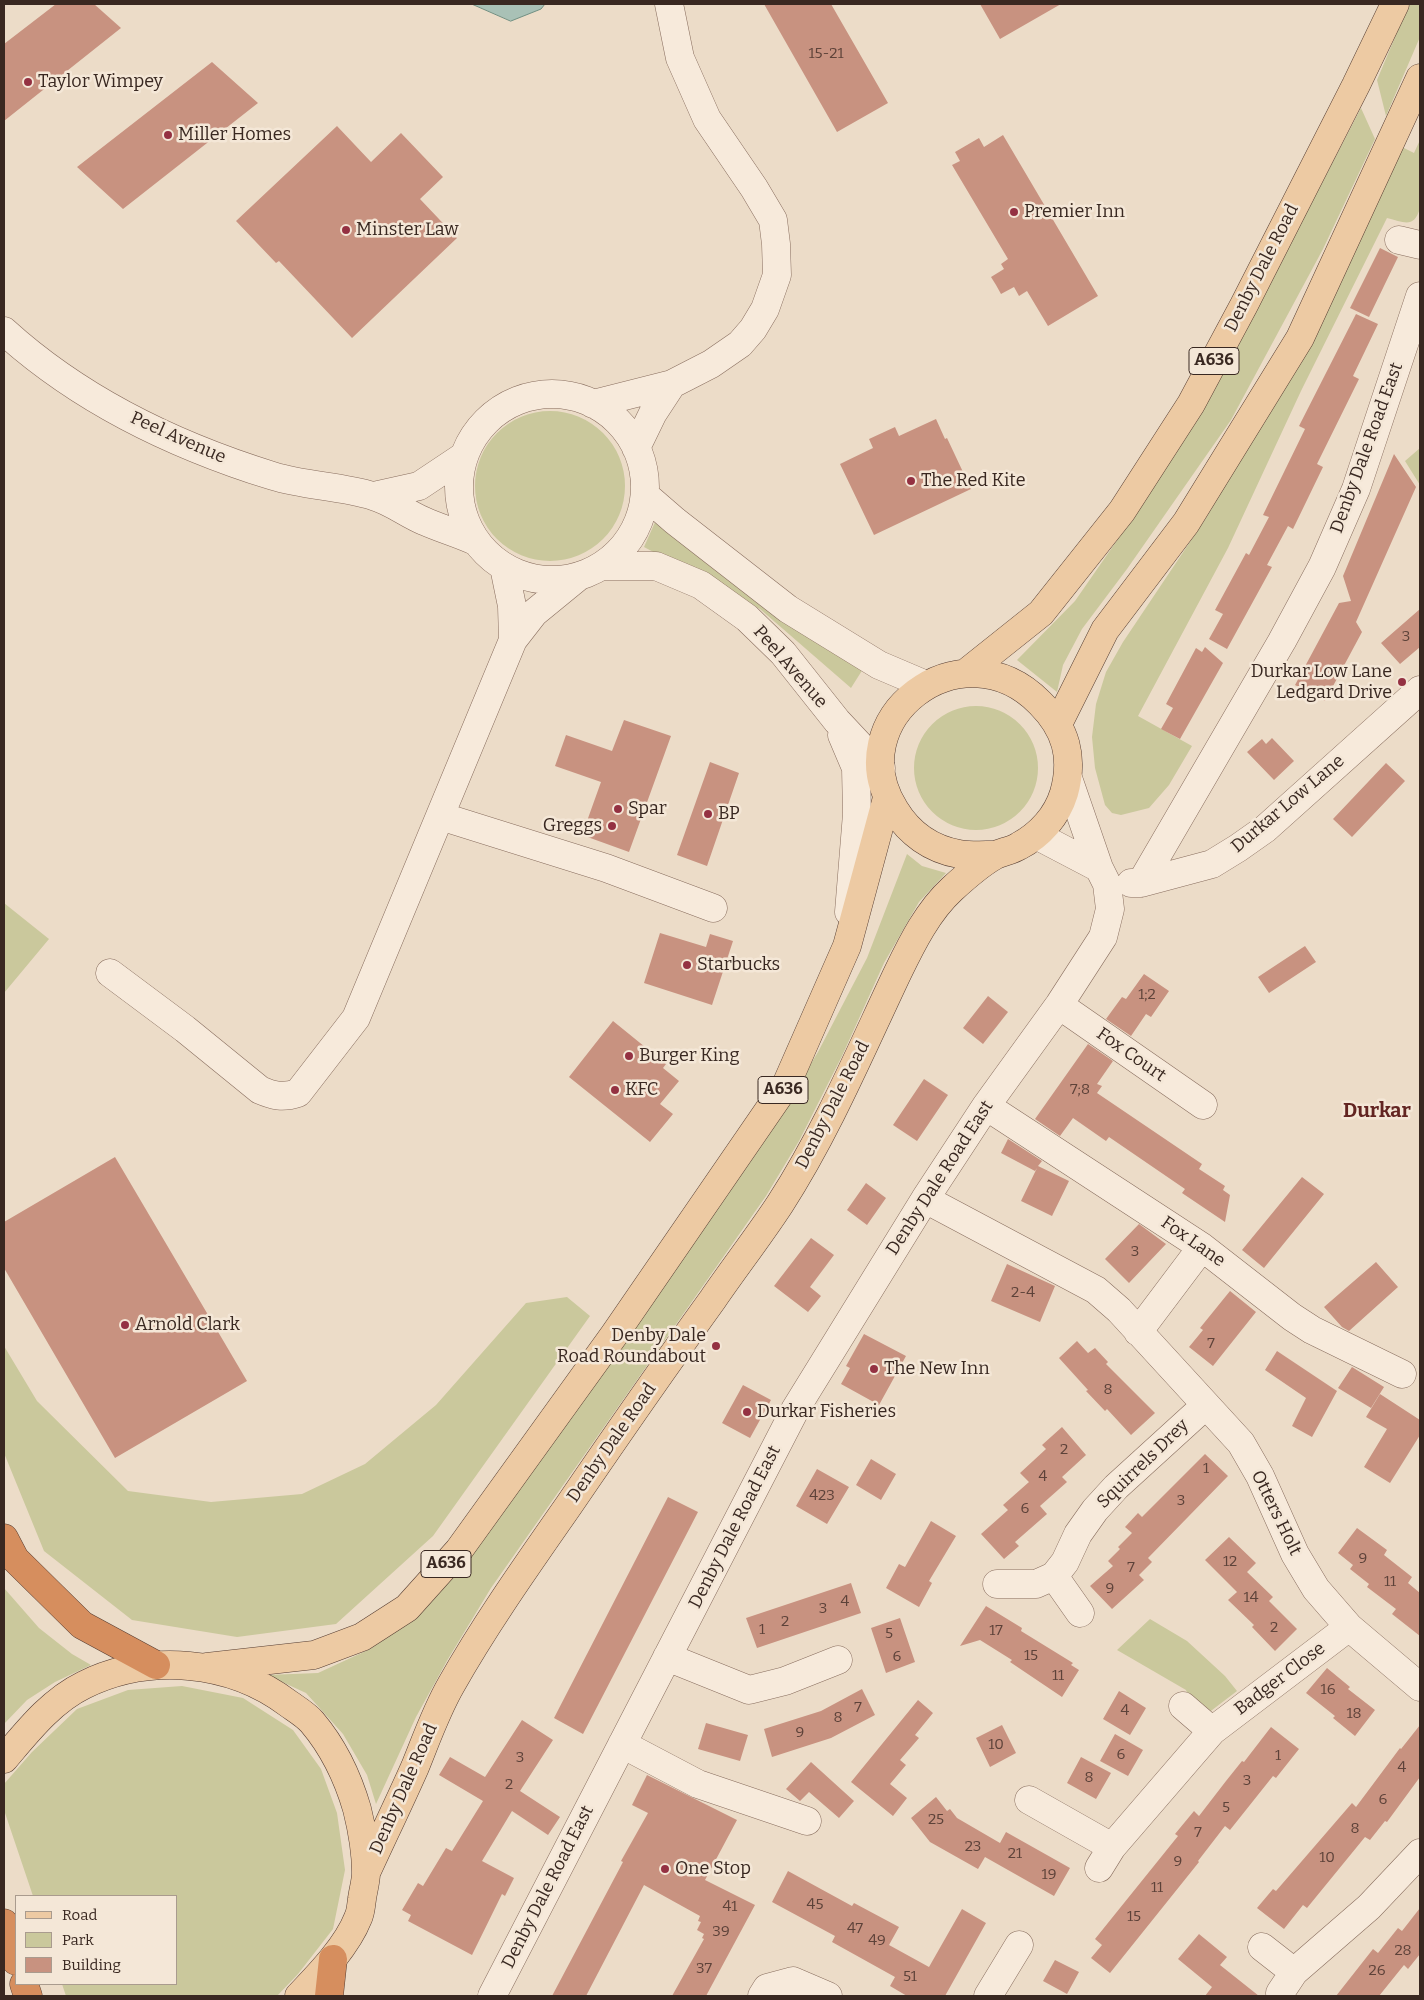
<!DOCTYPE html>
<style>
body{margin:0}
#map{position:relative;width:1424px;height:2000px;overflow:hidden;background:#ecdcc8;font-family:Bitter,serif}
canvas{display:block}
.frame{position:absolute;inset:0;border:5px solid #392821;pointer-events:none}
.legend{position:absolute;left:15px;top:1895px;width:162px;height:90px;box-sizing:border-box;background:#f4e7d7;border:1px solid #a99b8e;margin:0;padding:6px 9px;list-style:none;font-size:15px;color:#392821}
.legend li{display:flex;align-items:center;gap:10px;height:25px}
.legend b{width:25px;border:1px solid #a99b8e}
</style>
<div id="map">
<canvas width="1424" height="2000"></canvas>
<div class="frame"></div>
<ul class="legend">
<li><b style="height:6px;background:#edcaa3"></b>Road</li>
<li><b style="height:14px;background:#cac89c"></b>Park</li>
<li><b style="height:14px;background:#c89280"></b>Building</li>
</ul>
</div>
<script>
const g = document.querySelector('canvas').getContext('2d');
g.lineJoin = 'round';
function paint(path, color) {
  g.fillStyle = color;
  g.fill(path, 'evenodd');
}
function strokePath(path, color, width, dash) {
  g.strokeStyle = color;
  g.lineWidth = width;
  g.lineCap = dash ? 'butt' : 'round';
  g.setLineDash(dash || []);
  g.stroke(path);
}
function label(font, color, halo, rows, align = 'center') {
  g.font = font + ' Bitter,serif';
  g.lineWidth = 5;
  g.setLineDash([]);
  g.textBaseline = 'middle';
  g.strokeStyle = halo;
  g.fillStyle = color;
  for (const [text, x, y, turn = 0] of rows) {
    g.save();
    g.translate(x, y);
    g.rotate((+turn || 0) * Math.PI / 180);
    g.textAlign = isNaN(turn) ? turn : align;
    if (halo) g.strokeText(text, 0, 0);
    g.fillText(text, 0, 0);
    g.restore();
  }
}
const green = new Path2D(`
 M 1409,4 L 1420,4 L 1420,37 L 1386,116 L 1377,80 Z
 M 1361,108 L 1375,139 L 1323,249 L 1231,420 L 1127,569 L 1082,629 L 1063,665 L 1057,692 L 1017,660 L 1075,601 L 1145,500 L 1210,398 Z
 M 1420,140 L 1420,208 C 1414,229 1404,222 1387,218 L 1301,391 L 1228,548 L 1138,716 L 1192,746 L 1169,785 L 1149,808 L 1121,815 L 1112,813 L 1105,805 L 1095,768 L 1092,737 L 1096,704 L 1106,672 L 1123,642 L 1206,518 L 1293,367 L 1402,147 L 1414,153 Z
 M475 486a75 75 0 1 1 150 0a75 75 0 1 1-150 0Z
 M 1420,448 L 1420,485 L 1405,461 Z
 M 656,520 L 863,669 L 851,688 L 760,609 L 644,547 Z
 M914 768a62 62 0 1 1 124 0a62 62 0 1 1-124 0Z
 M 907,854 L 922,866 L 946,873 L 919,902 L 884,963 L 842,1056 L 799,1141 L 766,1196 L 491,1588 L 448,1659 L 416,1717 L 376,1804 L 367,1775 L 343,1734 L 306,1693 L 267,1675 L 318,1673 L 370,1649 L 417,1617 L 619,1349 L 753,1158 L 818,1052 L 867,958 Z
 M 4,903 L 49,939 L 4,993 Z
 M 567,1297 L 590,1316 L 433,1536 L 336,1624 L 237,1637 L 132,1620 L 44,1551 L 4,1453 L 4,1346 L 37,1401 L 128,1491 L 211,1502 L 302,1494 L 365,1464 L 436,1405 L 526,1303 Z
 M 4,1588 L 39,1628 L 72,1654 L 91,1665 L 55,1682 L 27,1700 L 4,1724 Z
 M 1150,1619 L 1187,1641 L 1225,1676 L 1237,1691 L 1199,1720 L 1193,1714 L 1186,1690 L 1117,1650 Z
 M 182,1686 L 243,1698 L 293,1730 L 321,1769 L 337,1813 L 345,1870 L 333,1929 L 298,1974 L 277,1996 L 66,1996 L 62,1984 L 176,1984 L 176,1896 L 33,1896 L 4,1810 L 4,1784 L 32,1752 L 77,1709 L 128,1690 Z`);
const water = new Path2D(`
 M 472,4 L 545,4 L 541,9 L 511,21 Z`);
const building = new Path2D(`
 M 56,4 L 94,4 L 121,28 L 4,121 L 4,44 Z
 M 764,4 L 831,4 L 888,103 L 837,132 Z
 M 980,4 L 1061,4 L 1000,39 Z
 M 212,62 L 258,103 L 123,209 L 77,167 Z
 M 337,126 L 371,162 L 401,133 L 443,177 L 420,199 L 457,238 L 352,338 L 279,261 L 276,263 L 236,221 Z
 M 1003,135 L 1098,296 L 1048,326 L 1027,291 L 1019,296 L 1014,287 L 1001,294 L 996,285 L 991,277 L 1004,269 L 1001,264 L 1008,259 L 952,165 L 960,161 L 955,152 L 979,138 L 984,147 Z
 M 1380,248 L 1398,257 L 1369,317 L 1350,308 Z
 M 1356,314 L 1378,324 L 1353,376 L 1359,379 L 1317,464 L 1323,467 L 1293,529 L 1288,526 L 1267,565 L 1272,567 L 1227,649 L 1209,639 L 1223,614 L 1215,610 L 1246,553 L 1249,555 L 1269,517 L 1263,515 L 1305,429 L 1299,426 Z
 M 936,419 L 945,439 L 947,438 L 971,489 L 874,535 L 840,464 L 873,448 L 869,439 L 895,427 L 899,436 Z
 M 1394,454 L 1416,487 L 1356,622 L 1362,632 L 1325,701 L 1295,685 L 1339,603 L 1351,601 L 1343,576 Z
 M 1420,609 L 1420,647 L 1400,664 L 1381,643 Z
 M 1205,647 L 1223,663 L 1180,739 L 1161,729 L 1173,708 L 1166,704 L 1196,648 L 1202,652 Z
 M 624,720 L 671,736 L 629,852 L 582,835 L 601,782 L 555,766 L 566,735 L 612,751 Z
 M 1272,738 L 1294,761 L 1274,780 L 1247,752 L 1262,739 L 1266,744 Z
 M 710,762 L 739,773 L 707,866 L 677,855 Z
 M 1386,763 L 1405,781 L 1352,837 L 1333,819 Z
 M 660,933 L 706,947 L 710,934 L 733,941 L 712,1005 L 644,983 Z
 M 1305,946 L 1316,962 L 1269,993 L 1258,977 Z
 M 1144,974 L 1169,991 L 1151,1017 L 1146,1014 L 1131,1036 L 1106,1019 L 1122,997 L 1126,999 Z
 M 988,996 L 1008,1012 L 983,1044 L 963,1028 Z
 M 613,1021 L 666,1064 L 663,1068 L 679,1081 L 660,1104 L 673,1114 L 650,1142 L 569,1077 Z
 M 1088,1044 L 1113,1061 L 1097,1084 L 1102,1086 L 1097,1093 L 1202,1164 L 1199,1169 L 1225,1186 L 1223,1190 L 1230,1195 L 1225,1222 L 1182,1193 L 1185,1189 L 1109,1137 L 1106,1141 L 1073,1118 L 1060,1136 L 1035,1119 Z
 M 924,1079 L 948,1095 L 917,1141 L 893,1125 Z
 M 1008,1139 L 1042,1161 L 1038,1166 L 1069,1181 L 1052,1216 L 1021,1201 L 1037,1168 L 1035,1171 L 1001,1153 Z
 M 115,1157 L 247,1381 L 115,1458 L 4,1268 L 4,1222 Z
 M 1302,1177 L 1324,1194 L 1264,1268 L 1242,1250 Z
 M 866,1183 L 886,1198 L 867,1225 L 847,1210 Z
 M 1139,1224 L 1166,1244 L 1129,1283 L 1105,1259 Z
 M 811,1238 L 834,1255 L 810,1287 L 821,1296 L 808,1312 L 774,1286 Z
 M 1376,1262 L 1398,1287 L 1349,1331 L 1342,1327 L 1324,1307 Z
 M 1007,1264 L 1055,1286 L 1040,1322 L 991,1301 Z
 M 1230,1291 L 1256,1312 L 1213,1366 L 1189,1347 L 1203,1330 L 1200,1328 Z
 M 864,1334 L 906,1356 L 879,1405 L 841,1384 L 850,1368 L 846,1366 Z
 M 1077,1341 L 1088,1353 L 1095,1348 L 1108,1362 L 1106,1364 L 1155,1413 L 1131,1435 L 1107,1409 L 1105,1411 L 1086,1391 L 1088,1390 L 1059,1358 Z
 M 1277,1351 L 1337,1391 L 1312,1437 L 1292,1426 L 1306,1398 L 1265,1370 Z
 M 1352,1367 L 1384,1387 L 1371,1408 L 1338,1388 Z
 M 743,1385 L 771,1400 L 750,1438 L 722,1423 Z
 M 1380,1394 L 1420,1420 L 1420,1435 L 1390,1483 L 1364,1467 L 1387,1429 L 1366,1417 Z
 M 1062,1427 L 1086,1455 L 1062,1477 L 1067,1482 L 1040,1506 L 1047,1514 L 1015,1542 L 1019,1546 L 1004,1559 L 981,1534 L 1008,1510 L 1003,1505 L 1029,1482 L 1020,1473 L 1046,1449 L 1042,1445 Z
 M 1205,1454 L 1228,1476 L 1148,1558 L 1152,1562 L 1139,1575 L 1144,1580 L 1112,1609 L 1090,1586 L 1113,1566 L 1108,1561 L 1120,1549 L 1118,1547 L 1132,1533 L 1125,1527 L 1138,1513 L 1142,1517 Z
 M 871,1459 L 896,1474 L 881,1500 L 856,1485 Z
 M 817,1469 L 849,1487 L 827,1524 L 796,1506 Z
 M 668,1497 L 698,1512 L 583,1734 L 554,1718 Z
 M 931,1521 L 956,1536 L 929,1581 L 932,1583 L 919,1607 L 886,1588 L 899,1564 L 905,1567 Z
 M 1357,1528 L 1387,1550 L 1384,1555 L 1412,1577 L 1408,1583 L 1420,1593 L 1420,1636 L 1392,1614 L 1396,1609 L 1367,1587 L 1369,1584 L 1350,1569 L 1353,1565 L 1338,1553 Z
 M 1229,1537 L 1256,1563 L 1247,1572 L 1273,1597 L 1269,1601 L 1297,1629 L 1275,1651 L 1252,1627 L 1254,1625 L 1228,1600 L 1237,1592 L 1205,1560 Z
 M 851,1583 L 861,1613 L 757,1648 L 746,1618 Z
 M 986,1606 L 1022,1628 L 1021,1631 L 1073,1663 L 1071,1665 L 1079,1670 L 1062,1697 L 1010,1662 L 1012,1660 L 980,1640 L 960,1646 Z
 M 900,1618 L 915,1662 L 886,1673 L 871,1628 Z
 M 1327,1668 L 1350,1687 L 1348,1689 L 1375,1710 L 1355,1736 L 1333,1718 L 1335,1716 L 1306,1693 Z
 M 862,1689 L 875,1715 L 831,1738 L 772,1757 L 764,1729 L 821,1711 Z
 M 1119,1691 L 1146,1708 L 1130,1735 L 1103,1719 Z
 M 918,1700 L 933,1713 L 915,1735 L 919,1738 L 900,1760 L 906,1765 L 890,1784 L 907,1798 L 893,1816 L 851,1782 Z
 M 522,1720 L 553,1740 L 520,1791 L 560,1817 L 548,1835 L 512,1811 L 482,1861 L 514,1878 L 505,1896 L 502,1894 L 472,1955 L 408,1921 L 411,1915 L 402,1910 L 418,1883 L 423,1886 L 446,1848 L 452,1851 L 483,1801 L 439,1775 L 450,1757 L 485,1777 Z
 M 706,1723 L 748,1735 L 740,1761 L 698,1749 Z
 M 1002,1725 L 1016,1753 L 990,1767 L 976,1738 Z
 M 1420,1725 L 1420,1777 L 1387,1822 L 1385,1821 L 1370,1840 L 1365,1837 L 1307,1908 L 1303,1905 L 1284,1929 L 1257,1908 L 1273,1889 L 1276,1891 L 1352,1803 L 1356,1807 L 1400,1748 L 1401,1749 Z
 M 1271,1727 L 1299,1749 L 1276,1778 L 1273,1776 L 1230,1830 L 1225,1826 L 1198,1861 L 1199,1862 L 1110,1973 L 1091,1958 L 1102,1945 L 1095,1939 L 1178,1836 L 1175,1834 L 1194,1811 L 1199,1816 L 1226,1781 L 1242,1761 L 1244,1762 Z
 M 1115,1734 L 1143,1750 L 1128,1776 L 1100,1761 Z
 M 1081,1757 L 1111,1773 L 1096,1799 L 1067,1783 Z
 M 811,1762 L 854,1801 L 839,1818 L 809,1792 L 800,1801 L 786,1789 Z
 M 647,1775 L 737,1820 L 705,1880 L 755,1905 L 706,1996 L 672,1996 L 704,1939 L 702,1938 L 704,1934 L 697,1930 L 701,1922 L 698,1921 L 700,1916 L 644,1885 L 586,1996 L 552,1996 L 623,1862 L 621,1861 L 648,1813 L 632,1805 Z
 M 936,1797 L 947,1811 L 950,1809 L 957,1818 L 1000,1843 L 1006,1832 L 1070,1868 L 1054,1896 L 985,1857 L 978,1869 L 930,1842 L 911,1818 Z
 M 788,1871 L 852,1906 L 854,1903 L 899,1927 L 889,1945 L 929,1967 L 962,1909 L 986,1923 L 945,1996 L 907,1996 L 890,1986 L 895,1977 L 832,1942 L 835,1936 L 772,1902 Z
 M 1420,1908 L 1420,1954 L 1408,1969 L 1404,1965 L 1379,1996 L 1336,1996 L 1373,1949 L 1378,1953 L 1398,1928 L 1402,1931 Z
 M 1199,1934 L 1227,1957 L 1220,1965 L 1259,1996 L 1205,1996 L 1212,1987 L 1178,1959 Z
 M 1055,1960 L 1079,1972 L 1067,1994 L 1043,1981 Z`);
const minor = new Path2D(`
 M 1399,240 L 1420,245
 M 4,331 C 80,400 176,446 273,476 C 305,486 341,486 373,496 C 391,501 407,514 424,521 C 442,529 460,534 477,542
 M459 487a93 93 0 1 1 186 0a93 93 0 1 1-186 0Z
 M 593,404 L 672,384 L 711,364 L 740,344 L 753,329 L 765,309 L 777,275 L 776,244 L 773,220 L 754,188 L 707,119 L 680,58 L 669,4
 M 636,448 L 653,413 L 672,384
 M 645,495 L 675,521 L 788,609 L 879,665 L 926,685
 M 374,496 L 419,486 L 464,456
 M 601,566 L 656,566 L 701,585 L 747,618 L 783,653 L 837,721 L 881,768
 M 504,567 L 512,606 L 513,640
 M 842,735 L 856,768 L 857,814 L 849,912
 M 440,816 L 606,868 L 713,908
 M 1036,835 L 1099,868
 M 1131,883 L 1141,883 L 1212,864 L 1238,848 L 1265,829 L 1420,690
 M 1141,883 L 1282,641 L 1322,567 L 1356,489 L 1420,296
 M 110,973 L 185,1029 L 260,1090 C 274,1096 283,1098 298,1093 L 356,1018 L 513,640 L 534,613 L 578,577
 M 1059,1005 L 1203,1105
 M 986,1106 L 1202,1247 L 1292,1317 L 1312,1330 L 1402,1374
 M 925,1199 L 1096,1290 L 1119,1310 L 1241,1443 L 1260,1476 L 1295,1554 L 1316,1589 L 1349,1627 L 1420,1687
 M 1138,1332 L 1202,1247
 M 1054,1576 L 1080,1613
 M 997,1584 L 1036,1584 L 1054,1576 L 1065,1562 L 1078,1534 L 1095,1510 L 1116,1487 L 1206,1405
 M 667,1657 L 749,1690 L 785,1681 L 838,1660
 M 1183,1706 L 1212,1731
 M 622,1744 L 698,1784 L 807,1821
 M 1029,1800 L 1112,1847
 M 1099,1868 L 1112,1847 L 1212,1731 L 1349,1627
 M 1262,1947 L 1294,1972
 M 1280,1993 L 1294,1972 L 1369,1907 L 1420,1853
 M 492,1996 L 796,1408 L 925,1199 L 986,1106 L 1059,1005 L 1103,937 L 1110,909 L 1107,884 L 1099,868 L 1068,778
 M 762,1996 L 767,1988 L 793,1981 L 828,1996
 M 988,1996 L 1019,1945`);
const major = new Path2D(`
 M 967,672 L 1041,613 L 1122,511 L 1191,404 L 1244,305 L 1356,85 L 1395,4
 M 1058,724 L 1105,630 L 1186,523 L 1300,338 L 1420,78
 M 207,1667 L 314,1655 L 362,1637 L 407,1608 L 459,1550 L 614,1335 L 786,1085 L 847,946 L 887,798
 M 4,1759 C 27,1732 51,1701 84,1685 C 149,1653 231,1660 289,1704 C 296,1709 306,1715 312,1722 C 334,1748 348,1778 357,1809 C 362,1829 366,1852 366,1873 C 366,1881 363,1891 362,1899 C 361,1905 361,1912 358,1918 C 347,1946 320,1974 299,1996
 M 366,1873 C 382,1838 399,1803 415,1767 C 426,1740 436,1711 451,1685 C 486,1623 528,1564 569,1505 C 616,1436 664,1367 713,1299 C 735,1267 759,1236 780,1204 C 827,1131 861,1050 898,972 C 912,943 928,911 952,889 C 964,878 980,864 994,856 C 1001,852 1011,851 1019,846 C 1040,835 1057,816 1064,793 C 1074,757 1066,729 1040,703 C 961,623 837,720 895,810 C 909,833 931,849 959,854 C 971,856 984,855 995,855`);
const highway = new Path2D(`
 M 4,1538 L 15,1559 L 82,1625 L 156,1665
 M 4,1923 L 16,1961
 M 24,1984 L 28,1996
 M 329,1996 L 333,1959`);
const markers = [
 [28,82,5,"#943142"],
 [168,135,5,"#943142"],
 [1014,212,5,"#943142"],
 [346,230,5,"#943142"],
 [911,481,5,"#943142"],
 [1402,682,5,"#943142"],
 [618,809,5,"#943142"],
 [708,814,5,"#943142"],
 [612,826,5,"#943142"],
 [687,965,5,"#943142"],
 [629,1056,5,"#943142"],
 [615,1090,5,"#943142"],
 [125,1325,5,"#943142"],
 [716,1346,5,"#943142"],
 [874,1369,5,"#943142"],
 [747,1412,5,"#943142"],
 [665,1869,5,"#943142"]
];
const numberNames = [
 ["15-21",826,54],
 ["3",1406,637],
 ["1;2",1147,995],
 ["7;8",1080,1090],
 ["3",1135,1252],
 ["2-4",1023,1293],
 ["7",1211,1344],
 ["8",1108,1390],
 ["2",1064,1450],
 ["1",1206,1469],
 ["4",1043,1477],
 ["423",822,1496],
 ["3",1181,1501],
 ["6",1025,1509],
 ["9",1363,1559],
 ["12",1230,1562],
 ["7",1131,1568],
 ["11",1390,1582],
 ["9",1110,1589],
 ["14",1251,1598],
 ["4",845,1602],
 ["3",823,1609],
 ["2",785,1622],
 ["2",1274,1628],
 ["1",762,1630],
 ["17",996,1631],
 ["5",889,1634],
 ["15",1031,1656],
 ["6",897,1657],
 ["11",1058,1676],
 ["16",1328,1690],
 ["7",858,1708],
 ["4",1125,1711],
 ["18",1354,1714],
 ["8",838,1718],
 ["9",800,1733],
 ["10",996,1745],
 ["6",1121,1755],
 ["1",1278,1756],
 ["3",520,1758],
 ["4",1402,1768],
 ["8",1089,1778],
 ["3",1247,1781],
 ["2",509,1785],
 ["6",1383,1800],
 ["5",1226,1808],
 ["25",936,1820],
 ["8",1355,1829],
 ["7",1198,1833],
 ["23",973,1847],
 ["21",1015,1854],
 ["10",1327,1858],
 ["9",1178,1862],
 ["19",1049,1875],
 ["11",1157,1888],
 ["45",815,1905],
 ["41",730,1907],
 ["15",1134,1917],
 ["47",855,1929],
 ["39",721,1932],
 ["49",877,1941],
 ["28",1403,1951],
 ["37",704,1969],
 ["26",1377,1971],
 ["51",910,1977]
];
const shields = [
 [1214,361,50],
 [783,1090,50],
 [446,1564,50]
];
const shieldNames = [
 ["A636",1214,361],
 ["A636",783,1090],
 ["A636",446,1564]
];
const poiNames = [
 ["Taylor Wimpey",38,82],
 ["Miller Homes",178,135],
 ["Premier Inn",1024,212],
 ["Minster Law",356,230],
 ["The Red Kite",921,481],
 ["Durkar Low Lane",1392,672,"right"],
 ["Ledgard Drive",1392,693,"right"],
 ["Spar",628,809],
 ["BP",718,814],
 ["Greggs",602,826,"right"],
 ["Starbucks",697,965],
 ["Burger King",639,1056],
 ["KFC",625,1090],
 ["Arnold Clark",135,1325],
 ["Denby Dale",706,1336,"right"],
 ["Road Roundabout",706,1357,"right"],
 ["The New Inn",884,1369],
 ["Durkar Fisheries",757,1412],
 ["One Stop",675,1869]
];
const streetNames = [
 ["Denby Dale Road",1262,268,-63],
 ["Peel Avenue",178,438,24],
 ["Denby Dale Road East",1367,448,-70],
 ["Peel Avenue",790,667,49],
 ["Durkar Low Lane",1288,804,-40],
 ["Fox Court",1131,1055,35],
 ["Denby Dale Road",833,1105,-63],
 ["Denby Dale Road East",940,1178,-57],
 ["Fox Lane",1193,1242,35],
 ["Denby Dale Road",612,1443,-55],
 ["Squirrels Drey",1143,1464,-44],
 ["Otters Holt",1276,1513,64],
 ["Denby Dale Road East",735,1527,-63],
 ["Badger Close",1280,1679,-37],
 ["Denby Dale Road",404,1789,-66],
 ["Denby Dale Road East",548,1887,-63]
];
const quarterNames = [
 ["Durkar",1377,1111]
];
paint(green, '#cac89c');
paint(water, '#a9c1b6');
strokePath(water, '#708f82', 1);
paint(building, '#c89280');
strokePath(minor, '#886d5e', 29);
strokePath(major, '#563d32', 29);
strokePath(highway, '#563d32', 29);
strokePath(minor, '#f7eadb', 28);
strokePath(major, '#edcaa3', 28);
strokePath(highway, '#d68e5e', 28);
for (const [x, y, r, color] of markers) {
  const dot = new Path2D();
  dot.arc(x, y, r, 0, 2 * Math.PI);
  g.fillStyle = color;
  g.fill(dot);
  strokePath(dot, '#f4e7d7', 2);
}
label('15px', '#5d4239', null, numberNames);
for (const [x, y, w] of shields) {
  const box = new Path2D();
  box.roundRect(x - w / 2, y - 13.5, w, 27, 4);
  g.fillStyle = '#f4e7d7';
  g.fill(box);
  strokePath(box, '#392821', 1);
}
label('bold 16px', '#392821', null, shieldNames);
label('18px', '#392821', '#f4e7d7', poiNames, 'left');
label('18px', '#392821', '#f4e7d7', streetNames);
label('bold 20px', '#632522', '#f4e7d7', quarterNames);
</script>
